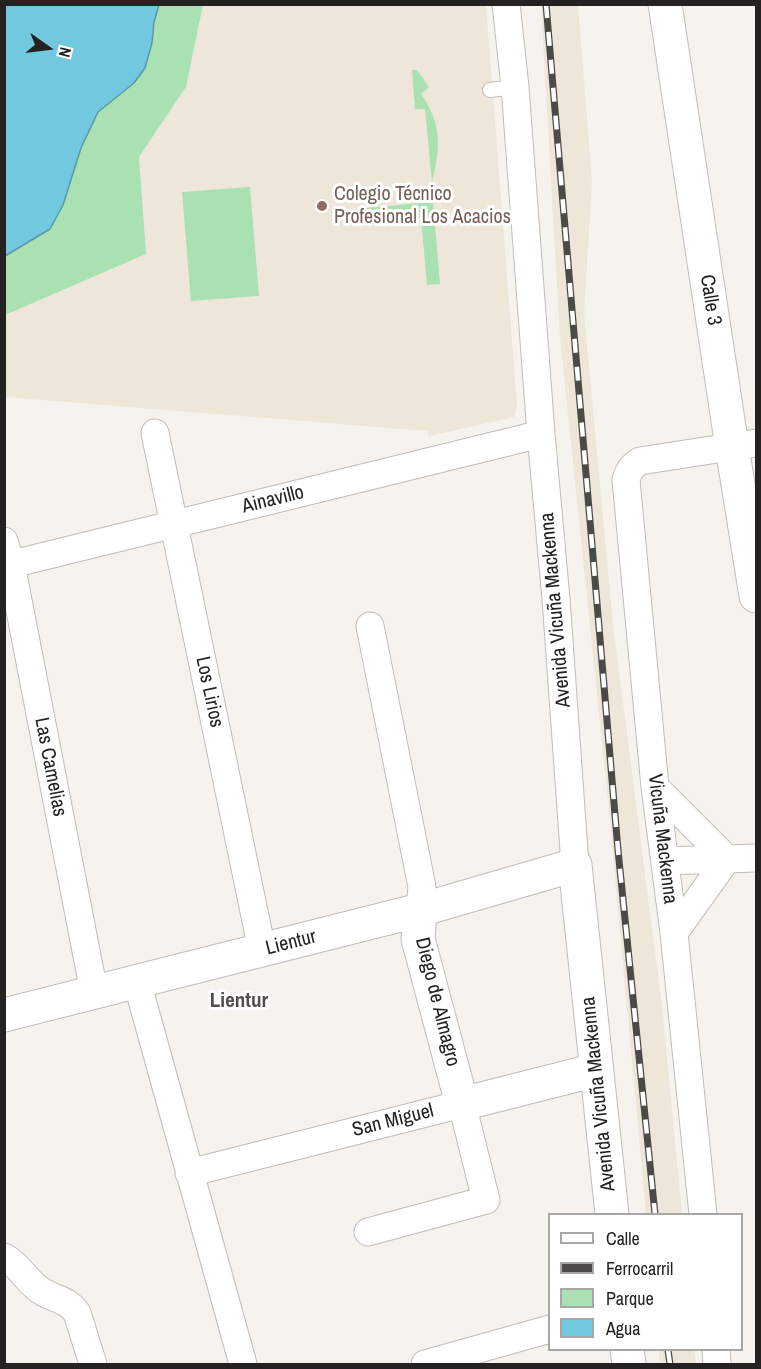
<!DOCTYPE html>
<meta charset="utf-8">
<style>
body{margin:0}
#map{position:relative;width:761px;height:1369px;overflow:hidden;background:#f6f2ed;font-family:"Archivo Narrow",sans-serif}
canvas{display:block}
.frame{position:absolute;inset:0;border:6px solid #232220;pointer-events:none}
.legend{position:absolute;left:548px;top:1213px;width:195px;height:138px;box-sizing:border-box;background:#fff;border:2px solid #a7a7a6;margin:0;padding:8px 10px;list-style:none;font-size:18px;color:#232220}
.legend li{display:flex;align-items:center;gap:12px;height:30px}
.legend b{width:30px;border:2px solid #a7a7a6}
.north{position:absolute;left:18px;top:18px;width:60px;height:60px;-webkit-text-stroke:4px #fff;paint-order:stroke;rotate:104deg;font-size:16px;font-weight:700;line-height:24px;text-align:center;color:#232220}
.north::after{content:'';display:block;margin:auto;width:21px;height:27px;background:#232220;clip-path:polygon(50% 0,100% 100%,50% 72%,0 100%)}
</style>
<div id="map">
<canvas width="761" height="1369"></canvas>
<div class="frame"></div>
<ul class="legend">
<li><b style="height:8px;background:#fff"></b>Calle</li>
<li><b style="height:8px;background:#4b4a47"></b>Ferrocarril</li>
<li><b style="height:16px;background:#a9e1b3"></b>Parque</li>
<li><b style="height:16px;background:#72c9df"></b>Agua</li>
</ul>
<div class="north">N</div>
</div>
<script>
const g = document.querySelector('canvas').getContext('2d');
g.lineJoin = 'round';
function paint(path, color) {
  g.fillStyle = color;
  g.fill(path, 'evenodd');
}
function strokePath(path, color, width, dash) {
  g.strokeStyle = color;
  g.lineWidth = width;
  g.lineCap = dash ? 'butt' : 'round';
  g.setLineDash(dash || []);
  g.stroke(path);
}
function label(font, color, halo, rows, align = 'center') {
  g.font = font + ' "Archivo Narrow",sans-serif';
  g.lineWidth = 6;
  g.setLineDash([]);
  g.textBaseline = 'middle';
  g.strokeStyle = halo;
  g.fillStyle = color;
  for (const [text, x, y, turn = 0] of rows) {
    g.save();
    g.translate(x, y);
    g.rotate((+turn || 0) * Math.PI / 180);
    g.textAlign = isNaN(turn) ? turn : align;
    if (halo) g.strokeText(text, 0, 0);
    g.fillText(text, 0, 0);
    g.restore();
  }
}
const built = new Path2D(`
 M 203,5 L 486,5 L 517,406 L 514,417 L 429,436 L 427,431 L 5,397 L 4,315 L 145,254 L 139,157 L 186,87 Z
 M 541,5 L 578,5 L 592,182 L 584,313 L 613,625 L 662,1006 L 682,1214 L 646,1214 L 608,800 L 560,337 Z
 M 658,1350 L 694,1350 L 696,1364 L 660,1364 Z`);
const green = new Path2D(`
 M 159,5 L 203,5 L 186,87 L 139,157 L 146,254 L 5,315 L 4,256 L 50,229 L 69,187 L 81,148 L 98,112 L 134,83 L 152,43 L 154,22 Z
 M 412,70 L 417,70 L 429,87 L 421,94 C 442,124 441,147 432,182 L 425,109 L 415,109 Z
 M 250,187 L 259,296 L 191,301 L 182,192 Z
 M 433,202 L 440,284 L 427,285 L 421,218 L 366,223 L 365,208 Z`);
const water = new Path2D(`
 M 4,5 L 159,5 L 154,22 L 152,43 L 145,68 L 134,83 L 98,112 L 81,148 L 63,205 L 50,229 L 5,256 Z`);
const service = new Path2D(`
 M 490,90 L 515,87`);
const minor = new Path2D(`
 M 506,4 L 515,87 L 541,434 L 556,599 L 575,865
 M 155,433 L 262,950
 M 4,541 L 11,564 L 94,992
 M 4,566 L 541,434
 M 370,626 L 422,887 L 420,910
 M 655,787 L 727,859 L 674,933
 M 665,861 L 756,858
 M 137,982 L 243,1364
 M 189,1173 L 462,1104 L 486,1200 L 368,1232
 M 703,1214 L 674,933 L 655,787 L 626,480 C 629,470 632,466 640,461 L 756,443
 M 4,1257 C 19,1265 24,1277 36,1287 C 50,1300 65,1296 77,1313 L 93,1364
 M 716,1350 L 717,1364
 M 425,1364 L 550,1329`);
const tertiary = new Path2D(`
 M 665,4 L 732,447 L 756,596
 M 420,910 L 418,939 L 462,1104 L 596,1070
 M 4,1015 L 420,910 L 575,865 L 612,1214
 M 627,1350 L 629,1364`);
const rail = new Path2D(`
 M 546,4 L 618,850 L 655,1214
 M 668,1350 L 670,1364`);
const markers = [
 [322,206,6,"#8d6e63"]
];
const educationNames = [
 ["Colegio Técnico",334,195],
 ["Profesional Los Acacios",334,218]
];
const streetNames = [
 ["Calle 3",710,300,81],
 ["Ainavillo",273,500,-14],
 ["Avenida Vicuña Mackenna",556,610,-95],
 ["Los Lirios",209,692,78],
 ["Las Camelias",50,767,79],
 ["Vicuña Mackenna",662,839,83],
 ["Lientur",291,943,-14],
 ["Diego de Almagro",437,1002,76],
 ["Avenida Vicuña Mackenna",599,1094,-96],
 ["San Miguel",393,1121,-14]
];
const neighbourhoodNames = [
 ["Lientur",239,1001]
];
paint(built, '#efe6da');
paint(green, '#a9e1b3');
paint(water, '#72c9df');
strokePath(water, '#5a97a6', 1.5);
strokePath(service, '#c1bdb8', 16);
strokePath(minor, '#c1bdb8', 29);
strokePath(tertiary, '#c1bdb8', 35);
strokePath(service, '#fff', 14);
strokePath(minor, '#fff', 27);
strokePath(tertiary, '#fff', 33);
strokePath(rail, '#4b4a47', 7);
strokePath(rail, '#fff', 4.5, [14]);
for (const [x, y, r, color] of markers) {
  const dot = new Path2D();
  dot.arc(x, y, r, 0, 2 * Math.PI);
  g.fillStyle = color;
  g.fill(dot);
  strokePath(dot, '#fff', 2);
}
label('20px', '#785e54', '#fff', educationNames, 'left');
label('20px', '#232220', '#fff', streetNames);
label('bold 21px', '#524f4a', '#fff', neighbourhoodNames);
</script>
